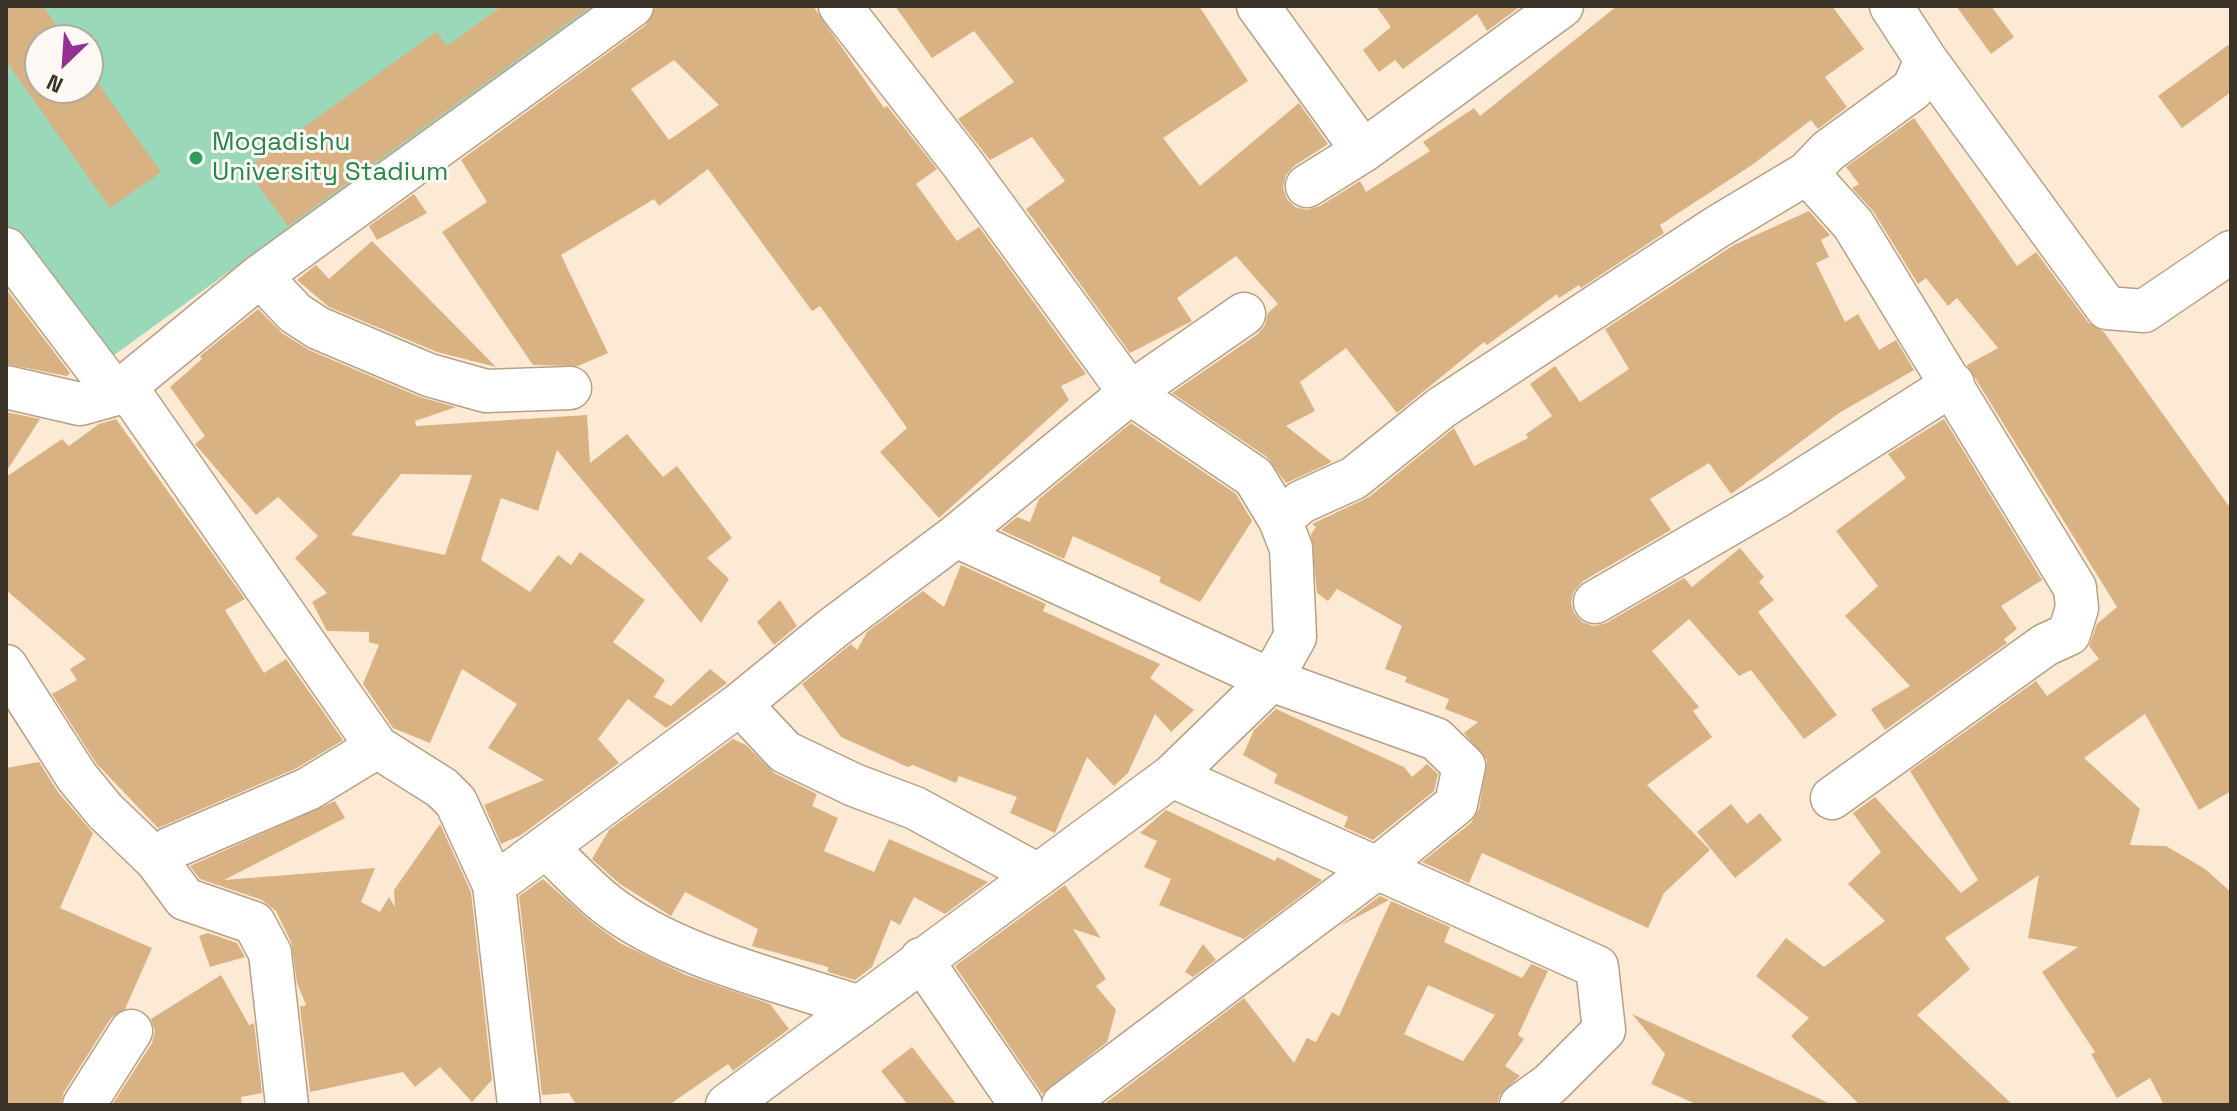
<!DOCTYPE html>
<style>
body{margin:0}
#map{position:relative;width:2237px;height:1111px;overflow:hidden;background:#fdead4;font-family:"Space Grotesk",sans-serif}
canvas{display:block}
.frame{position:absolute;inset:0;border:8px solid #3c3328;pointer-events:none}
.north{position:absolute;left:24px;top:24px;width:80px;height:80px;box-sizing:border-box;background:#fef9f4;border:2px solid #b0aaa2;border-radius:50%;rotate:205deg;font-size:22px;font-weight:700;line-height:32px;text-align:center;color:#3c3328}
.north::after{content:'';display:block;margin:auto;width:28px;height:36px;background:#962f93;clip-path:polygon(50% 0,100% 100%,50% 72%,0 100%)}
</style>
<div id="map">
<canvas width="2237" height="1111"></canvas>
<div class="frame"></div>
<div class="north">N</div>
</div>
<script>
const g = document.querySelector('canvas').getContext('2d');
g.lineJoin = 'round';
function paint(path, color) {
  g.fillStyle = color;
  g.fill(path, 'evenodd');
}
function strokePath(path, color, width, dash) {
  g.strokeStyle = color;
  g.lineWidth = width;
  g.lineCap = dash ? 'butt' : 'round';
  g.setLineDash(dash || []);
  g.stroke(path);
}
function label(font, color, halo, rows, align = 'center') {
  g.font = font + ' "Space Grotesk",sans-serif';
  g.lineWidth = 6;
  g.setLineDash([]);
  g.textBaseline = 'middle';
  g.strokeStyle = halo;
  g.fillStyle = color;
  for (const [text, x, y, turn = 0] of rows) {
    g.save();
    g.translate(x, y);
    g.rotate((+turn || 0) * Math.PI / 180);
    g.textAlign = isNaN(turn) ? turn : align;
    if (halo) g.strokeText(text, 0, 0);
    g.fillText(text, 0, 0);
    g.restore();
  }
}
const green = new Path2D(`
 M 6,6 L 596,6 L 103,363 L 6,237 ZM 40,40 L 88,40 L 88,88 L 40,88 Z`);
const building = new Path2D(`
 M 6,6 L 43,6 L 67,40 L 40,40 L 40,88 L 88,88 L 88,69 L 161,172 L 110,208 L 6,61 Z
 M 502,6 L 591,6 L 288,226 L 246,169 L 436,32 L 447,46 Z
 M 656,6 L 813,6 L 884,108 L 887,106 L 937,169 L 916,184 L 957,241 L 979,227 L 1086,374 L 1061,386 L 1069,400 L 939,518 L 880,452 L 907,428 L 820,306 L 812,311 L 708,169 L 659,206 L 654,199 L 561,255 L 608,353 L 578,366 L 533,365 L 442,232 L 487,202 L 461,160 L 646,25 ZM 674,60 L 719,105 L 669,140 L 631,89 Z
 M 895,6 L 1199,6 L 1248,81 L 1163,138 L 1200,186 L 1299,103 L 1328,144 L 1294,166 L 1286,175 L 1283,188 L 1287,199 L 1295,207 L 1307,210 L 1320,206 L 1360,181 L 1366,192 L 1430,151 L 1423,142 L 1474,108 L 1480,116 L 1617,6 L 1832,6 L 1864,49 L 1825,77 L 1847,107 L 1818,129 L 1811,120 L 1752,165 L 1660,225 L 1664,233 L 1581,288 L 1579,285 L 1559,298 L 1557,294 L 1487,345 L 1484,342 L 1397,413 L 1346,348 L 1300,382 L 1315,411 L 1286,426 L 1332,462 L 1286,483 L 1267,457 L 1172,393 L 1258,334 L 1265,325 L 1268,313 L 1278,304 L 1236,256 L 1177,298 L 1192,321 L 1130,353 L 1026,209 L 1065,181 L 1032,137 L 990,160 L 958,119 L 1014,82 L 974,31 L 932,58 Z
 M 1376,6 L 1521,6 L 1487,31 L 1477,14 L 1403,69 L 1395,60 L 1379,72 L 1363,50 L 1391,27 Z
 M 1956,6 L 1991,6 L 2014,37 L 1991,54 Z
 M 2231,43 L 2231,92 L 2182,128 L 2158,96 Z
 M 1914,118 L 2017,266 L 2036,252 L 2088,322 L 2104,332 L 2231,509 L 2231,791 L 2199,810 L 2145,714 L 2084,758 L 2140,809 L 2130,845 L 2166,846 L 2205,869 L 2231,892 L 2231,1105 L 2164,1105 L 2150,1078 L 2117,1098 L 2091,1054 L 2095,1052 L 2042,972 L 2078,947 L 2028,938 L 2039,875 L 1945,938 L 1970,969 L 1917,1015 L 2013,1105 L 1860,1105 L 1791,1036 L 1809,1018 L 1756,976 L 1786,938 L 1824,967 L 1885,921 L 1848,884 L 1881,852 L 1853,813 L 1875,797 L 1961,893 L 1978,880 L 1910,771 L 2036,681 L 2047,696 L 2099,659 L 2089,646 L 2097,624 L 2117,607 L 1967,365 L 1998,348 L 1957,298 L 1948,306 L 1926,278 L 1918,284 L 1873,211 L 1852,188 L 1859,184 L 1846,167 Z
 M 414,194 L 427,213 L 377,240 L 369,226 Z
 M 1809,211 L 1830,235 L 1821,240 L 1829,257 L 1816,263 L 1845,322 L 1858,314 L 1879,350 L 1896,340 L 1914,370 L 1839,413 L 1731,494 L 1709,463 L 1650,499 L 1671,530 L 1583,581 L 1574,591 L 1571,603 L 1574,613 L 1582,622 L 1594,626 L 1606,623 L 1684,578 L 1692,587 L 1740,548 L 1764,577 L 1759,582 L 1774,600 L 1758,612 L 1837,715 L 1804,739 L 1751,670 L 1739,676 L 1689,619 L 1652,651 L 1699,707 L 1693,711 L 1712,737 L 1647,785 L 1710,850 L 1664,893 L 1648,928 L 1482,853 L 1469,883 L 1422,862 L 1471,823 L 1479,809 L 1487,760 L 1464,733 L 1478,722 L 1445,709 L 1449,699 L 1405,682 L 1407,677 L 1385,669 L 1402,626 L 1337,589 L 1328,601 L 1317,593 L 1311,534 L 1316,527 L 1312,524 L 1369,497 L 1454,428 L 1474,466 L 1528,438 L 1526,434 L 1552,416 L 1530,384 L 1555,366 L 1580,402 L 1629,369 L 1605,329 L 1734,245 Z
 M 372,241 L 496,367 L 437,352 L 329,307 L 297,280 L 316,265 L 329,279 Z
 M 6,289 L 70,373 L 67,376 L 6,364 Z
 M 258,309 L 282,333 L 309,350 L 420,397 L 456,407 L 415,421 L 416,426 L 587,415 L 590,463 L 627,434 L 663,477 L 677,466 L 732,538 L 707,558 L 729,579 L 701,623 L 557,450 L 538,511 L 501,498 L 481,560 L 530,592 L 558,555 L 571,565 L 580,552 L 645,600 L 613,642 L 665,680 L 654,697 L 671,706 L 710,669 L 727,683 L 666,728 L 628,699 L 598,739 L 619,763 L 521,835 L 501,844 L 484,805 L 544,780 L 488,748 L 517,704 L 462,669 L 430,743 L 393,728 L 363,684 L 379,645 L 369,642 L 369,632 L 327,631 L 312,602 L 327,593 L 295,558 L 318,536 L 278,497 L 256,515 L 195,444 L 205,436 L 170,387 L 202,359 L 200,356 ZM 401,474 L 472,475 L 445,555 L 351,535 Z
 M 6,412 L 40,419 L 6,472 Z
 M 116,419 L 245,599 L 225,610 L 264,673 L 286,659 L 343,740 L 297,768 L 158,828 L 96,763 L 52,694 L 77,680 L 70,669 L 86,659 L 6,590 L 6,477 L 62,439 L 69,446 L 99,424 Z
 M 1944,419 L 2042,580 L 2001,606 L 2017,629 L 2004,639 L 2007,643 L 1885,730 L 1871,709 L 1910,686 L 1845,616 L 1878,586 L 1836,531 L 1906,478 L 1888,454 Z
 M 1131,423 L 1236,494 L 1252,521 L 1200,602 L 1159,582 L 1161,577 L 1073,536 L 1064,559 L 1001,530 L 1017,517 L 1030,522 L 1039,499 Z
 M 961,565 L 1046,604 L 1043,611 L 1160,664 L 1150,678 L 1194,710 L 1171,732 L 1155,714 L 1128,773 L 1114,786 L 1087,757 L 1055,833 L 1010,813 L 1017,797 L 959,776 L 956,783 L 913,765 L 908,767 L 841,737 L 802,684 L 851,644 L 857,650 L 867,632 L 923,591 L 944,607 Z
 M 780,600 L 797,626 L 774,645 L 757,622 Z
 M 1276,709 L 1404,767 L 1412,777 L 1427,764 L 1438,774 L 1434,791 L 1373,840 L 1344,827 L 1348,817 L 1274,783 L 1277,774 L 1243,755 L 1254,730 Z
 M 733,739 L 746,745 L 774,773 L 817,794 L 812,806 L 838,818 L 824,851 L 874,872 L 889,839 L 988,882 L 945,914 L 914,897 L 900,925 L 891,920 L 872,967 L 855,980 L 828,972 L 828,967 L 752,946 L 758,929 L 685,892 L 671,916 L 620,884 L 592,859 L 609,830 Z
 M 39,762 L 58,792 L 93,833 L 60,908 L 152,948 L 125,1009 L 111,1018 L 64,1092 L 60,1105 L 6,1105 L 6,768 Z
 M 335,801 L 345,818 L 224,880 L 375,868 L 361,902 L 380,912 L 389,897 L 395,907 L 394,890 L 440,824 L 471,892 L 492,1080 L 472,1102 L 440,1067 L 415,1087 L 403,1072 L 310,1092 L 300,1007 L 306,1005 L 297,983 L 291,942 L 276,911 L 262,900 L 200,879 L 190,866 Z
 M 1731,804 L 1747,824 L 1760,813 L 1782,840 L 1735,878 L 1697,832 Z
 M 1166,810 L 1275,861 L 1277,857 L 1322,880 L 1244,939 L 1159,905 L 1171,879 L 1144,867 L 1157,841 L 1140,833 Z
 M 543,879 L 590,921 L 620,943 L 686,975 L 770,1004 L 789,1029 L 733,1071 L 728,1064 L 669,1105 L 576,1105 L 569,1093 L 542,1095 L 519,896 Z
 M 1065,885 L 1101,938 L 1073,929 L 1106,979 L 1096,986 L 1116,1010 L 1107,1042 L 1042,1094 L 955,966 Z
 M 1380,896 L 1389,900 L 1340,926 Z
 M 1391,901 L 1450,927 L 1444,942 L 1522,978 L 1531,964 L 1548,971 L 1518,1035 L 1524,1039 L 1505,1066 L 1520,1076 L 1500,1095 L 1497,1105 L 1103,1105 L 1244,998 L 1294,1063 L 1307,1038 L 1316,1042 L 1332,1012 L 1339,1016 ZM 1428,985 L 1495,1015 L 1463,1061 L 1404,1034 Z
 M 208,933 L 237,943 L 245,957 L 210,967 L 199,936 Z
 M 1203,944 L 1216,960 L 1193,977 L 1185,972 Z
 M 221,975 L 249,1025 L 254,1023 L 262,1093 L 241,1097 L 242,1105 L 112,1105 L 152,1043 L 155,1031 L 151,1019 Z
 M 1632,1014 L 1833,1105 L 1698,1105 L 1651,1084 L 1665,1054 Z
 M 912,1047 L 957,1105 L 908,1105 L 881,1071 Z`);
const minor = new Path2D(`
 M 1258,6 L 1363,151
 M 1926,60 L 2107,308 L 2144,311 L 2231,252
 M 1807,173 L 1853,224 L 2075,588 L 2077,608 L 2069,634 L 2045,645 L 1832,798
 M 1307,186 L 1363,151 L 1562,6
 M 6,249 L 116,394
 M 260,276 L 295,313 L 318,328 L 429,375 L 486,391 L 570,388
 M 6,387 L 80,404 L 116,394 L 260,276 L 632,6
 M 126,387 L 377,747 L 442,788 L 456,802 L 494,885 L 740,704 L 833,628 L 956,536 L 1130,393 L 962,163 L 840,6
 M 1280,520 L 1301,502 L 1354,478 L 1441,408 L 1717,227 L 1807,173 L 1828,151 L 1913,89 L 1926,60 L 1891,6
 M 956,536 L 1271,680 L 1436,739 L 1464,766 L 1456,804 L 1377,868 L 1063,1105
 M 1595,602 L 1776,497 L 1953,384
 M 6,666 L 77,777 L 105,811 L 156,860 L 171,848 L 308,789 L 377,747
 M 740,704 L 785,752 L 854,785 L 915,808 L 1038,875
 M 1172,776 L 1597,967 L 1604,1030 L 1550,1084 L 1521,1105
 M 547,848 C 566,866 584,886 605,903 C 672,956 780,981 860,1007
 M 156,860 L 185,899 L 254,923 L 270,953 L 287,1105
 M 494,885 L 519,1105
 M 921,959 L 1021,1105
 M 84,1105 L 131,1031
 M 727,1105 L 1172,776 L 1271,680 L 1295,637 L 1291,548 L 1280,520 L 1254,477 L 1130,393 L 1244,314`);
const markers = [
 [196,158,8,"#2e9e5b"]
];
const leisureNames = [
 ["Mogadishu",212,143],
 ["University Stadium",212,173]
];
paint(green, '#9ad8ba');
paint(building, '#d9b284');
strokePath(minor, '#b6a086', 45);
strokePath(minor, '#fff', 42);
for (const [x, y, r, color] of markers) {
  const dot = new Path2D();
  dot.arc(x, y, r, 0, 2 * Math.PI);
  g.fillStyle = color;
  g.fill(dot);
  strokePath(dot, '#fef9f4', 3);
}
label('26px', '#27864d', '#fef9f4', leisureNames, 'left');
</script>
